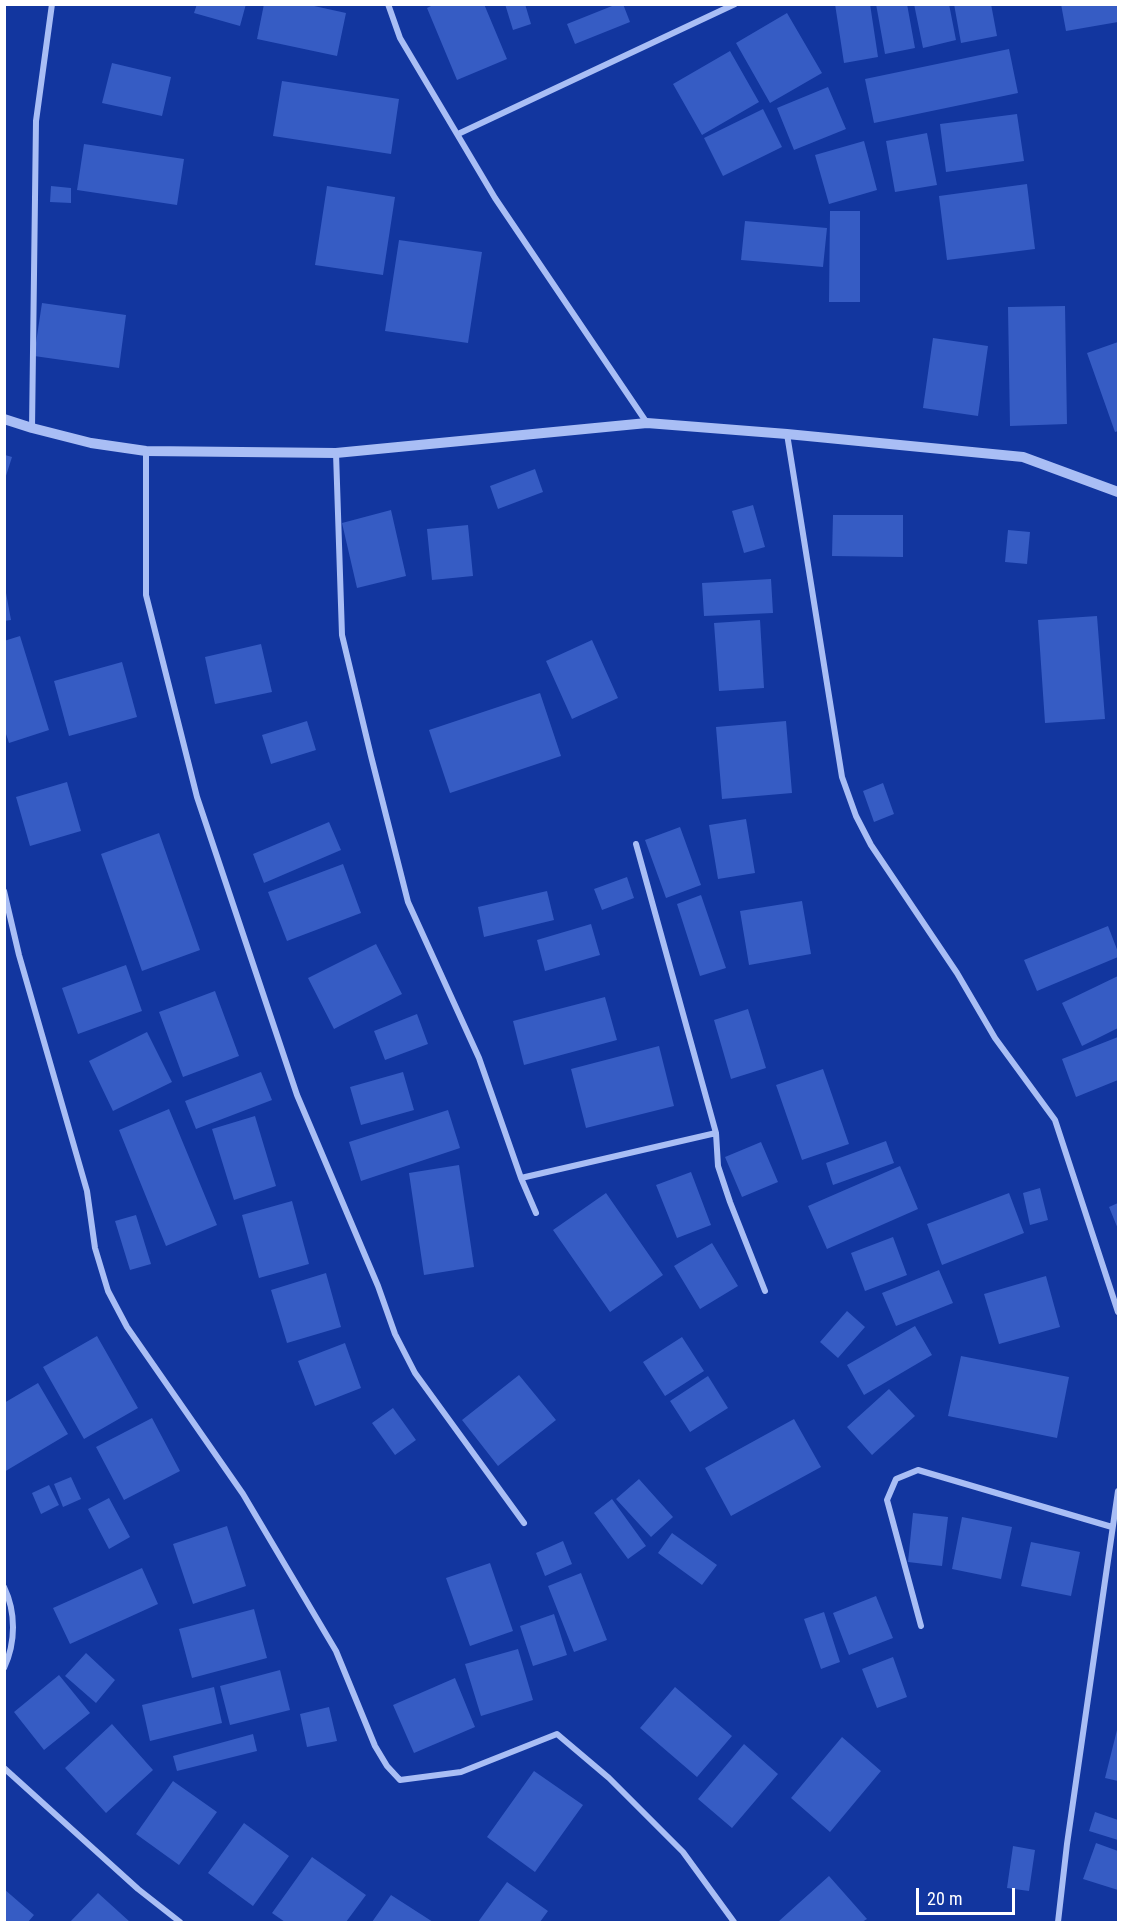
<!DOCTYPE html>
<style>
body{margin:0}
#map{position:relative;width:1123px;height:1927px;overflow:hidden;background:#12369f;font-family:"Roboto Condensed",sans-serif}
canvas{display:block}
.frame{position:absolute;inset:0;border:6px solid #fff;pointer-events:none}
.scale{position:absolute;left:916px;top:1888px;width:99px;height:27px;box-sizing:border-box;border:3px solid #fff;border-top:0;padding-left:8px;font-size:18px;line-height:21px;white-space:nowrap;color:#fff;-webkit-text-stroke:4px #12369f;paint-order:stroke}
</style>
<div id="map">
<canvas width="1123" height="1927"></canvas>
<div class="frame"></div>
<div class="scale">20 m</div>
</div>
<script>
const g = document.querySelector('canvas').getContext('2d');
g.lineJoin = 'round';
function paint(path, color) {
  g.fillStyle = color;
  g.fill(path, 'evenodd');
}
function strokePath(path, color, width, dash) {
  g.strokeStyle = color;
  g.lineWidth = width;
  g.lineCap = dash ? 'butt' : 'round';
  g.setLineDash(dash || []);
  g.stroke(path);
}
const building = new Path2D(`
 M 197,4 L 246,4 L 240,26 L 194,13 Z
 M 264,4 L 305,4 L 346,13 L 337,56 L 257,39 Z
 M 435,4 L 484,4 L 507,59 L 457,80 L 427,8 Z
 M 505,4 L 525,4 L 531,24 L 513,30 Z
 M 617,4 L 623,4 L 630,22 L 575,44 L 567,24 Z
 M 835,4 L 870,4 L 878,57 L 844,63 Z
 M 876,4 L 907,4 L 915,48 L 885,54 Z
 M 914,4 L 949,4 L 956,40 L 923,48 Z
 M 954,4 L 991,4 L 997,36 L 961,43 Z
 M 1061,4 L 1118,4 L 1118,22 L 1066,31 Z
 M 787,13 L 822,73 L 770,103 L 736,43 Z
 M 1009,49 L 1018,93 L 874,123 L 865,79 Z
 M 730,51 L 759,102 L 702,135 L 673,84 Z
 M 112,63 L 171,77 L 162,116 L 102,103 Z
 M 282,81 L 399,99 L 391,154 L 273,136 Z
 M 828,87 L 846,129 L 794,150 L 777,108 Z
 M 763,109 L 782,147 L 723,176 L 704,138 Z
 M 1017,114 L 1024,161 L 946,172 L 940,124 Z
 M 927,133 L 937,185 L 895,192 L 886,141 Z
 M 864,141 L 877,190 L 829,204 L 815,155 Z
 M 84,144 L 184,159 L 177,205 L 77,190 Z
 M 1027,184 L 1035,249 L 947,260 L 939,196 Z
 M 51,186 L 71,188 L 71,203 L 50,202 Z
 M 327,186 L 395,197 L 383,275 L 315,265 Z
 M 830,211 L 860,211 L 860,302 L 829,302 Z
 M 745,221 L 827,228 L 823,267 L 741,260 Z
 M 399,240 L 482,252 L 468,343 L 385,331 Z
 M 42,303 L 126,315 L 119,368 L 34,356 Z
 M 1065,306 L 1067,424 L 1010,426 L 1008,307 Z
 M 933,338 L 988,346 L 978,416 L 923,408 Z
 M 1118,342 L 1118,431 L 1115,432 L 1087,353 Z
 M 5,455 L 12,457 L 5,479 Z
 M 535,469 L 543,492 L 498,509 L 490,486 Z
 M 753,505 L 765,547 L 744,553 L 732,511 Z
 M 391,510 L 406,576 L 357,588 L 342,523 Z
 M 833,515 L 903,515 L 903,557 L 832,556 Z
 M 468,525 L 473,576 L 432,580 L 427,529 Z
 M 1008,530 L 1030,532 L 1027,564 L 1005,562 Z
 M 771,579 L 773,613 L 704,616 L 702,583 Z
 M 4,582 L 11,620 L 4,621 Z
 M 1097,616 L 1105,719 L 1045,723 L 1038,620 Z
 M 760,620 L 764,688 L 719,691 L 714,623 Z
 M 20,636 L 49,730 L 9,743 L 4,728 L 4,641 Z
 M 592,640 L 618,698 L 572,719 L 546,661 Z
 M 261,644 L 272,692 L 215,704 L 205,657 Z
 M 122,662 L 137,717 L 69,736 L 54,681 Z
 M 540,693 L 561,756 L 450,793 L 429,730 Z
 M 307,721 L 316,750 L 271,764 L 262,735 Z
 M 786,721 L 792,793 L 722,799 L 716,727 Z
 M 67,782 L 81,831 L 30,846 L 16,797 Z
 M 883,783 L 894,814 L 874,822 L 863,791 Z
 M 746,819 L 755,873 L 718,879 L 709,825 Z
 M 329,822 L 341,850 L 264,883 L 253,854 Z
 M 680,827 L 701,885 L 666,898 L 645,840 Z
 M 159,833 L 200,950 L 142,971 L 101,854 Z
 M 343,864 L 361,913 L 287,941 L 268,892 Z
 M 627,877 L 634,898 L 602,910 L 594,889 Z
 M 547,891 L 554,920 L 484,937 L 478,907 Z
 M 701,895 L 726,968 L 700,976 L 677,904 Z
 M 802,901 L 811,954 L 749,965 L 740,911 Z
 M 591,924 L 600,955 L 545,971 L 537,940 Z
 M 1108,926 L 1118,952 L 1118,957 L 1037,991 L 1024,960 Z
 M 376,944 L 402,994 L 334,1029 L 308,978 Z
 M 126,965 L 142,1011 L 78,1034 L 62,988 Z
 M 1118,976 L 1118,1028 L 1082,1046 L 1062,1003 Z
 M 215,991 L 239,1056 L 183,1077 L 159,1012 Z
 M 605,997 L 617,1040 L 524,1065 L 513,1021 Z
 M 748,1009 L 766,1068 L 731,1079 L 714,1020 Z
 M 417,1014 L 428,1044 L 385,1060 L 374,1031 Z
 M 147,1032 L 172,1082 L 113,1111 L 89,1061 Z
 M 1118,1037 L 1118,1080 L 1076,1097 L 1062,1059 Z
 M 659,1046 L 674,1106 L 586,1128 L 571,1069 Z
 M 823,1069 L 849,1144 L 802,1160 L 776,1085 Z
 M 261,1072 L 272,1100 L 196,1129 L 185,1101 Z
 M 403,1072 L 414,1110 L 361,1125 L 350,1087 Z
 M 169,1109 L 217,1225 L 166,1246 L 119,1130 Z
 M 448,1110 L 460,1148 L 361,1181 L 349,1142 Z
 M 255,1116 L 276,1186 L 234,1200 L 212,1129 Z
 M 886,1141 L 894,1163 L 833,1185 L 826,1163 Z
 M 761,1142 L 778,1182 L 742,1197 L 725,1157 Z
 M 459,1165 L 474,1267 L 424,1275 L 409,1173 Z
 M 900,1166 L 918,1209 L 827,1249 L 808,1206 Z
 M 691,1172 L 711,1225 L 677,1238 L 656,1185 Z
 M 1040,1188 L 1048,1220 L 1030,1225 L 1023,1193 Z
 M 606,1193 L 663,1275 L 610,1312 L 553,1230 Z
 M 1009,1193 L 1024,1233 L 942,1265 L 927,1224 Z
 M 292,1201 L 309,1264 L 259,1278 L 242,1215 Z
 M 1118,1203 L 1118,1229 L 1109,1207 Z
 M 136,1215 L 151,1264 L 130,1270 L 115,1221 Z
 M 893,1237 L 907,1275 L 865,1291 L 851,1253 Z
 M 712,1243 L 738,1286 L 700,1309 L 674,1266 Z
 M 939,1270 L 953,1303 L 896,1326 L 882,1293 Z
 M 326,1273 L 341,1327 L 287,1343 L 271,1290 Z
 M 1046,1276 L 1060,1327 L 999,1344 L 984,1294 Z
 M 847,1311 L 865,1327 L 838,1358 L 820,1342 Z
 M 915,1326 L 932,1355 L 864,1395 L 847,1365 Z
 M 97,1336 L 138,1408 L 84,1439 L 43,1367 Z
 M 682,1337 L 704,1371 L 665,1396 L 643,1362 Z
 M 345,1343 L 361,1388 L 315,1406 L 298,1361 Z
 M 961,1356 L 1069,1377 L 1057,1438 L 948,1416 Z
 M 519,1375 L 556,1420 L 498,1466 L 462,1420 Z
 M 708,1376 L 728,1408 L 690,1432 L 670,1401 Z
 M 38,1383 L 68,1434 L 4,1472 L 4,1403 Z
 M 889,1389 L 915,1416 L 872,1455 L 847,1427 Z
 M 393,1408 L 416,1440 L 395,1455 L 372,1423 Z
 M 152,1418 L 180,1471 L 124,1500 L 96,1447 Z
 M 794,1419 L 821,1467 L 731,1516 L 705,1468 Z
 M 71,1477 L 81,1499 L 63,1507 L 54,1484 Z
 M 639,1479 L 673,1517 L 651,1537 L 616,1499 Z
 M 49,1485 L 59,1505 L 41,1514 L 32,1493 Z
 M 109,1498 L 130,1537 L 109,1549 L 88,1509 Z
 M 612,1499 L 646,1546 L 628,1559 L 594,1513 Z
 M 913,1513 L 948,1517 L 942,1566 L 908,1562 Z
 M 962,1517 L 1012,1527 L 1001,1579 L 952,1569 Z
 M 227,1526 L 246,1586 L 193,1604 L 173,1544 Z
 M 672,1533 L 717,1565 L 702,1585 L 658,1553 Z
 M 563,1541 L 572,1564 L 545,1576 L 536,1553 Z
 M 1031,1542 L 1080,1552 L 1071,1596 L 1021,1586 Z
 M 490,1563 L 513,1631 L 470,1646 L 446,1578 Z
 M 142,1568 L 158,1604 L 70,1644 L 53,1608 Z
 M 581,1573 L 607,1640 L 574,1652 L 548,1586 Z
 M 876,1596 L 893,1638 L 849,1655 L 833,1613 Z
 M 254,1609 L 267,1658 L 192,1678 L 179,1629 Z
 M 824,1612 L 840,1662 L 821,1669 L 804,1619 Z
 M 554,1614 L 567,1655 L 533,1666 L 520,1626 Z
 M 518,1649 L 533,1700 L 481,1716 L 465,1664 Z
 M 86,1653 L 115,1680 L 96,1703 L 65,1676 Z
 M 893,1657 L 907,1697 L 877,1708 L 862,1669 Z
 M 280,1670 L 290,1710 L 230,1725 L 220,1686 Z
 M 59,1675 L 90,1713 L 44,1750 L 14,1712 Z
 M 455,1678 L 475,1727 L 414,1753 L 393,1705 Z
 M 214,1687 L 222,1723 L 150,1741 L 142,1705 Z
 M 675,1687 L 732,1736 L 697,1777 L 640,1728 Z
 M 329,1707 L 337,1741 L 307,1747 L 300,1714 Z
 M 112,1724 L 153,1770 L 106,1813 L 65,1768 Z
 M 1118,1726 L 1118,1781 L 1105,1778 Z
 M 253,1734 L 257,1751 L 177,1771 L 173,1756 Z
 M 842,1737 L 881,1771 L 830,1832 L 791,1798 Z
 M 744,1744 L 778,1774 L 732,1828 L 698,1799 Z
 M 534,1771 L 583,1805 L 535,1872 L 487,1837 Z
 M 173,1781 L 217,1812 L 179,1865 L 136,1834 Z
 M 1095,1812 L 1118,1820 L 1118,1840 L 1089,1831 Z
 M 244,1823 L 289,1856 L 253,1906 L 208,1873 Z
 M 1096,1843 L 1118,1851 L 1118,1890 L 1083,1879 Z
 M 1013,1846 L 1035,1850 L 1029,1891 L 1007,1888 Z
 M 312,1857 L 366,1895 L 346,1922 L 285,1922 L 272,1913 Z
 M 829,1876 L 867,1919 L 862,1922 L 780,1922 L 779,1921 Z
 M 507,1882 L 548,1911 L 540,1922 L 478,1922 Z
 M 4,1889 L 34,1915 L 28,1922 L 4,1922 Z
 M 98,1893 L 130,1922 L 70,1922 Z
 M 391,1895 L 433,1922 L 372,1922 Z`);
const minor = new Path2D(`
 M 388,4 L 400,38 L 495,198 L 647,423
 M 458,134 L 735,4
 M 32,428 L 36,121 L 52,4
 M 787,434 L 842,777 L 856,816 L 871,845 L 957,973 L 995,1038 L 1055,1120 L 1118,1312
 M 146,451 L 146,595 L 197,797 L 297,1095 L 378,1286 L 395,1334 L 415,1373 L 524,1523
 M 336,453 L 342,635 L 371,756 L 408,902 L 479,1058 L 521,1178 L 536,1213
 M 636,844 L 716,1133 L 718,1166 L 730,1202 L 765,1291
 M 4,891 L 19,955 L 87,1191 L 95,1248 L 108,1291 L 127,1327 L 243,1494 L 336,1651 L 375,1746 L 387,1766 L 400,1780 L 461,1772 L 557,1734 L 609,1778 L 683,1852 L 734,1922
 M 521,1178 L 716,1133
 M 4,1587 C 16,1612 16,1642 4,1668
 M 921,1626 L 887,1500 L 896,1479 L 918,1470 L 1112,1527
 M 4,1768 L 138,1889 L 180,1922
 M 1058,1922 L 1067,1844 L 1118,1491`);
const tertiary = new Path2D(`
 M 4,419 L 32,428 L 91,443 L 146,451 L 336,453 L 647,423 L 787,434 L 1023,457 L 1118,492`);
paint(building, '#365cc4');
strokePath(minor, '#a9bef5', 6);
strokePath(tertiary, '#a9bef5', 10);
</script>
